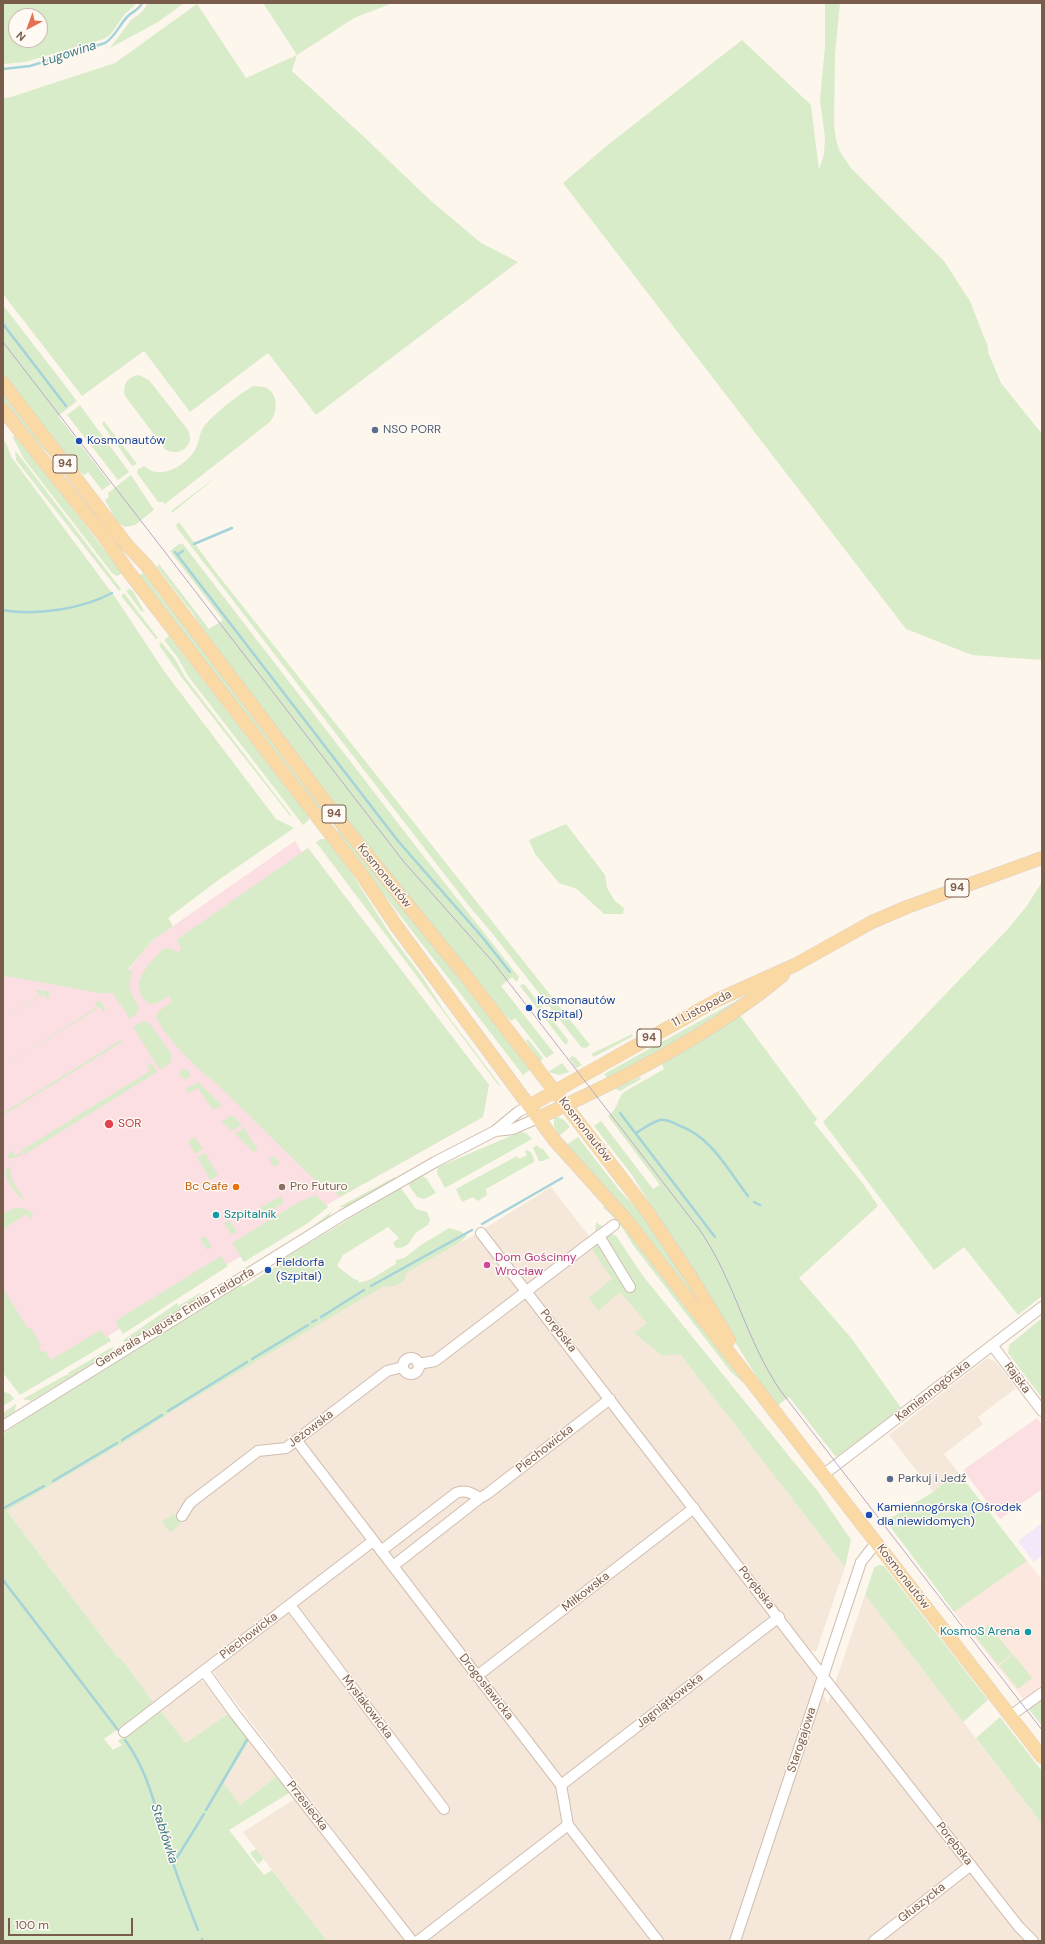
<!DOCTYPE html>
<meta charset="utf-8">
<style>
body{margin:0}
#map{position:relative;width:1045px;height:1944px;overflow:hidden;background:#fdf6ec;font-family:"DM Sans",sans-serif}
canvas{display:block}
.frame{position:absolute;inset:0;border:4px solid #7a5c4d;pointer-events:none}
.north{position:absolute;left:8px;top:8px;width:40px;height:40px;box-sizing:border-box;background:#fffaf3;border:1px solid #cabbb1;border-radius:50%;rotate:221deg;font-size:11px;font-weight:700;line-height:16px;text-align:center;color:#7a5c4d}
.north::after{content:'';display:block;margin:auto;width:14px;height:18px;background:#e76f51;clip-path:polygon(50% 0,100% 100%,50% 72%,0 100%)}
.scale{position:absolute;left:8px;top:1918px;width:125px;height:18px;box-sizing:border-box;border:2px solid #7a5c4d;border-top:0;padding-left:5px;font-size:12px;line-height:14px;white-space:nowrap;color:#7a5c4d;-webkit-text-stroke:3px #fffaf3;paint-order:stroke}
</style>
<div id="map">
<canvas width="1045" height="1944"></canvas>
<div class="frame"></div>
<div class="north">N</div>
<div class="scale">100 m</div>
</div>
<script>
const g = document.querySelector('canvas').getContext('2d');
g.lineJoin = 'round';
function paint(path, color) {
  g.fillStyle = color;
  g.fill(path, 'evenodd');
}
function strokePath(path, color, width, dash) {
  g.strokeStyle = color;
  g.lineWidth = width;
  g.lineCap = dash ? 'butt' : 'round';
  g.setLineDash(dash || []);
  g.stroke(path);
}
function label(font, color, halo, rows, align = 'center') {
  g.font = font + ' "DM Sans",sans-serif';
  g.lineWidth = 3;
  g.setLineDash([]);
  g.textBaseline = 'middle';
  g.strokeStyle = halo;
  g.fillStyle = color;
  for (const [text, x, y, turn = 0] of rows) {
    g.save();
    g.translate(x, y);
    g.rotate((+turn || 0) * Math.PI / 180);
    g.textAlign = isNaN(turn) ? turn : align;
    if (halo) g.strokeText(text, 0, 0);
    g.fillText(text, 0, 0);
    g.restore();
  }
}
const residential = new Path2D(`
 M 551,1187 L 845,1567 L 816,1652 L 810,1650 L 802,1656 L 810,1667 L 828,1704 L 865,1595 L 1042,1824 L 1042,1941 L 419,1941 L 217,1678 L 214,1672 L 215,1669 L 223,1662 L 218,1654 L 154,1703 L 120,1657 L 118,1658 L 7,1511 L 142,1432 L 174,1410 L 410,1270 L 476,1234 Z
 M 987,1358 L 995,1361 L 1016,1388 L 978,1417 L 983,1424 L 944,1454 L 958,1472 L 933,1492 L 889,1435 Z
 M 198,1681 L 202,1681 L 207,1684 L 230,1712 L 186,1743 L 160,1711 Z
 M 250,1739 L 278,1775 L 240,1805 L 224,1783 Z
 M 296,1798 L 403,1936 L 403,1941 L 327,1941 L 243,1832 Z`);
const commercial = new Path2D(`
 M 1027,1561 L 1042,1580 L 1042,1689 L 1025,1701 L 954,1612 Z`);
const education = new Path2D(`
 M 1042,1523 L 1042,1556 L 1034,1562 L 1018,1541 Z`);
const medical = new Path2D(`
 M 295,841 L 302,852 L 308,848 L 489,1085 L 483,1117 L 335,1200 L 51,1370 L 3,1302 L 3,973 L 111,990 L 153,940 Z
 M 1037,1418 L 1042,1425 L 1042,1489 L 1000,1519 L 963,1470 Z`);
const green = new Path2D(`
 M 3,3 L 137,3 L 124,15 L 111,34 L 104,39 L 25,62 L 3,64 ZM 16,16 L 40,16 L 40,40 L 16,40 Z
 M 148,3 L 184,3 L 158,22 L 110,48 L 131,20 L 142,12 Z
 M 263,3 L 393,3 L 354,18 L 297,55 L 292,71 L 362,135 L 430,200 L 481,243 L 518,262 L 316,415 L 268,353 L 190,412 L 144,351 L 82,396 L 3,294 L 3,98 L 11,97 L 115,63 L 197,4 L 246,78 L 297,55 Z
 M 825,3 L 840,3 L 835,54 L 834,125 L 836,140 L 840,152 L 851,168 L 944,261 L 970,301 L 988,347 L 988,352 L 1001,383 L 1042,434 L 1042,660 L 972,655 L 906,629 L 563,183 L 609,144 L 742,40 L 811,105 L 819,170 L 824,154 L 825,138 L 820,100 L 825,46 Z
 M 3,305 L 77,401 L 58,416 L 111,484 L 102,490 L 88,472 L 84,475 L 73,465 L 3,375 Z
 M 139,375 L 149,380 L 188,430 C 196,446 178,458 165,449 L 125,396 C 122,385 128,376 139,375 Z
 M 253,386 L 265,387 C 279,394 278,411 270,422 L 165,504 L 163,502 L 158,502 L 137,473 L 137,470 L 144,466 C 160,481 185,466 195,450 C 200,441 199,432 205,425 C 218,410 237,396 253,386 Z
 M 3,391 L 52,458 L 22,426 L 3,401 Z
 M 80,405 L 129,472 L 118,480 L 67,415 Z
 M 104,421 L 137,464 L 132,466 L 102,424 Z
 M 12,436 L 18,437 L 122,573 L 117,576 L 112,573 L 24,459 Z
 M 5,441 L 12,458 L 115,597 L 164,671 L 276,819 L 294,828 L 217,881 L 168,918 L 173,926 L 153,940 L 128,969 L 132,972 C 131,977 129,983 130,988 C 132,1003 148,1007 130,1019 L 112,992 L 109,994 L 106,992 L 105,994 L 6,976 L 3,978 L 3,443 Z
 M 15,450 L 121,589 L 119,591 L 16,460 Z
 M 220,474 L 172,513 L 171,511 Z
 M 131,475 L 154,510 L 135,525 L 125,527 L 117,522 L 105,500 L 109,497 L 108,493 Z
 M 179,522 L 218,575 L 590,1045 L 585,1048 L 581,1047 L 492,933 L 469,906 L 177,528 L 176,525 Z
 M 179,544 L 183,544 L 414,844 L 519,977 L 517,982 L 512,977 L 501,986 L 554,1053 L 546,1058 L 515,1018 L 511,1021 L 497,1007 L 414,908 L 215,650 L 194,615 L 157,567 L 159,564 L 209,629 L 223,620 L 170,551 Z
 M 143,573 L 330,816 L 329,820 L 326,819 L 138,576 Z
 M 129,589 L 133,591 L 144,611 L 142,612 L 126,591 Z
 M 124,593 L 158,638 L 156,639 L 121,596 Z
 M 169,636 L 309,817 L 309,820 L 303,825 L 188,676 L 178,658 L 164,640 Z
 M 161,642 L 175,659 L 185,677 L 291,815 L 290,816 L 182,678 L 159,645 Z
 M 566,824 L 605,875 L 607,888 L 615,901 L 624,908 L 623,914 L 604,914 L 577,889 L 559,883 L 535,854 L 529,840 Z
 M 337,830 L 342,831 L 531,1069 L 523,1075 L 338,835 Z
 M 321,839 L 327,839 L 346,864 L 388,931 L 423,978 L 445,1012 L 500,1085 L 499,1086 L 316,842 Z
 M 308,848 L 489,1085 L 483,1117 L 340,1197 L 329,1186 L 324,1189 L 217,1084 C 200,1072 163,1036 156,1016 L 159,1011 L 172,1002 L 169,996 L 155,1004 L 150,1004 C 124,987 150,963 163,949 L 167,948 L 179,952 L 181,948 L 177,940 L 179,938 Z
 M 1042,882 L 1042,1296 L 1018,1315 L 964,1247 L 934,1270 L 823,1122 L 1007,930 L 1026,907 Z
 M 522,984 L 525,985 L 568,1040 L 567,1044 L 566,1045 L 563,1042 L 520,986 Z
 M 36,990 L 48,991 L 50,996 L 47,999 L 44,994 L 3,1019 L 39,996 Z
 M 752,992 L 676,1042 L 608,1079 L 604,1074 Z
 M 98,1001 L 101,1002 L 105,1008 L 104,1012 L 100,1007 L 3,1067 L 97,1007 L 95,1002 Z
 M 739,1014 L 817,1119 L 814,1123 L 864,1185 L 878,1206 L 799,1278 L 852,1339 L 902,1409 L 836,1457 L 789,1397 L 777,1406 L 758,1379 L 632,1175 L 594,1126 L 601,1121 L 653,1189 L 660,1185 L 608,1116 C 620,1106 616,1100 624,1092 L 664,1069 L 662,1064 L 668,1060 Z
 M 143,1021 L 149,1023 L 171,1053 L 171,1060 L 169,1064 L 160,1070 L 133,1027 Z
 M 632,1034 L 633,1036 L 594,1057 L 591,1054 Z
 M 528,1039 L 543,1058 L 540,1063 L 526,1041 Z
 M 121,1040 L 122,1042 L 3,1115 L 3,1113 Z
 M 572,1056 L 576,1058 L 582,1065 L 576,1068 L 569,1058 Z
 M 151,1063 L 157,1072 L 25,1154 L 22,1150 L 150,1071 L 147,1066 Z
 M 562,1063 L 569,1072 L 559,1075 L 548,1072 Z
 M180 1074a5 5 0 1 1 10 0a5 5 0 1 1-10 0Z
 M 640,1077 L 641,1079 L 620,1091 L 615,1088 Z
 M 198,1082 L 222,1105 L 213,1110 L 198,1088 L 189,1093 L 185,1089 Z
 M 232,1115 L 242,1125 L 232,1131 L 221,1122 Z
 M 556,1116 L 564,1120 L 570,1127 L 559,1136 L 554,1126 L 554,1118 Z
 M 244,1128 L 258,1150 L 254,1152 L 235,1134 Z
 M 520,1132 L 526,1133 L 532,1139 L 445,1188 L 437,1173 L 438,1167 Z
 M 195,1137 L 203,1149 L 195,1154 L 188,1141 Z
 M 578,1137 L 619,1190 L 647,1219 L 711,1320 L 566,1145 Z
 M 537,1145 L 541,1149 L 542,1148 L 550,1158 L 543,1161 L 539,1161 L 533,1148 Z
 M 11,1150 L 15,1156 L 22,1152 L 23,1154 L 15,1158 L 7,1158 Z
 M 527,1150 C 531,1151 535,1158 534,1162 L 486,1189 L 487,1195 L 478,1201 L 473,1197 L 462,1202 L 456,1189 L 517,1156 L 519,1159 L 527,1155 L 525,1151 Z
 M 205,1153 L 218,1175 L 210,1180 L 197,1157 Z
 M 274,1156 L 280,1163 L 274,1167 L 269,1159 Z
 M 11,1166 C 7,1177 19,1190 25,1200 C 17,1197 4,1179 6,1170 Z
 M 422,1176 L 426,1178 L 436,1193 L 424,1199 L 417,1197 L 408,1184 Z
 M 395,1177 L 396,1179 L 347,1207 L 339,1207 Z
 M 401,1188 L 416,1209 L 427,1212 L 430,1219 L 428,1225 C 425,1227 420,1229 417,1232 C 408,1241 412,1247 396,1248 L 393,1243 L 399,1238 L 388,1227 L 343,1255 L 337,1266 L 354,1279 L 358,1280 L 358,1282 C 368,1284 386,1269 396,1264 L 396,1260 L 404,1258 L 421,1245 L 449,1228 L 460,1231 L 467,1236 L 459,1243 L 406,1273 C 406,1283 398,1285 389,1287 L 384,1286 L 174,1410 L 142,1432 L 7,1511 L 118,1658 L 120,1657 L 154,1703 L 104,1739 L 113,1750 L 122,1745 L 118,1741 L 159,1709 L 186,1743 L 230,1712 L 250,1739 L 224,1783 L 240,1805 L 278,1775 L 291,1792 L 229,1830 L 264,1875 L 272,1870 L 327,1941 L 3,1941 L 3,1434 L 37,1410 L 241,1284 L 243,1287 L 285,1261 L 284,1258 Z
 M 316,1195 L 328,1207 L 308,1223 L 244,1262 L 232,1243 L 299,1202 Z
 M 280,1196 L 284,1203 L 264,1215 L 260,1208 Z
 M 604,1206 L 615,1215 L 728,1359 L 747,1386 L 731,1372 L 633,1245 C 624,1230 617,1218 603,1208 Z
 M 15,1208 C 22,1207 28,1209 33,1214 L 32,1218 L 30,1219 L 27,1214 L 3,1229 L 3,1214 Z
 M 331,1212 L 329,1218 L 243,1271 L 242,1270 L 312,1227 Z
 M 229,1220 L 237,1232 L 232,1235 L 224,1224 Z
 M 596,1222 L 617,1237 L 643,1276 L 819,1493 L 851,1540 L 845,1567 L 680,1354 L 663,1356 L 634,1333 L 647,1323 L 620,1292 L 598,1311 L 589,1297 L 612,1279 L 593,1251 Z
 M 205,1236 L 212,1247 L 207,1250 L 200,1239 Z
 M 221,1256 L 228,1266 L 123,1334 L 116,1323 L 117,1320 Z
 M 4,1290 L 28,1329 L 31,1328 L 41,1345 L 38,1347 L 42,1352 L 45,1351 L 51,1360 L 99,1331 L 102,1331 L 106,1338 L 108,1336 L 111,1341 L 20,1395 L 3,1373 Z
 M 200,1293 L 202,1296 L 129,1342 L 122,1341 L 177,1303 L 178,1306 Z
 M 1042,1318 L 1042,1398 L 1008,1353 L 1009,1345 Z
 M 114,1346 L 110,1353 L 31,1401 L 23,1399 L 66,1375 L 69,1375 L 68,1373 Z
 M 3,1391 L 10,1394 L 14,1399 L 3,1406 Z
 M 16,1404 L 15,1411 L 3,1419 L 3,1413 Z
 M 958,1472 L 1027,1561 L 954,1612 L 886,1521 L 933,1492 Z
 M 174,1514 L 181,1523 L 170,1533 L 162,1521 Z
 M 878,1565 L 884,1566 L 988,1700 L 963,1722 L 865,1595 L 874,1568 Z
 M 989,1625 L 1012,1654 L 998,1665 L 975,1636 Z
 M 1013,1654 L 1032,1678 L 1018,1689 L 999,1666 Z
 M 1042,1696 L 1042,1726 L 1027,1707 Z
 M 1000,1717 L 1042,1771 L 1042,1824 L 976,1738 Z
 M 256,1849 L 264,1859 L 258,1864 L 250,1853 Z`);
const stream = new Path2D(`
 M 3,69 L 30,66 L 105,43 C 116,36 119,25 128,16 C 133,11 139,10 142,3
 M 3,324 L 66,406
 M 194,544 L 232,528
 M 175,552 L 398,841 L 483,938 L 510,972
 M 177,555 L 183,551
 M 3,610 C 36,616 82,609 112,593
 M 620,1113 L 715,1237
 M 636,1133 C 643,1129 652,1122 660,1120 C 666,1119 672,1122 678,1125 C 712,1137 727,1169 748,1196
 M 754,1202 L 760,1205
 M 482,1224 L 562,1178
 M 371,1286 L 472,1230
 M 321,1317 L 364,1290
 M 312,1322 L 316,1320
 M 252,1359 L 308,1325
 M 168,1411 L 247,1362
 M 122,1440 L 162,1415
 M 53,1481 L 117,1443
 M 4,1508 L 44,1486
 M 3,1580 L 118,1730
 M 125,1740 C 148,1770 156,1811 168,1847 C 176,1875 187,1902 198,1930
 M 206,1810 L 248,1738
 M 173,1864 L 204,1814
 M 202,1939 L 203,1941`);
const minor = new Path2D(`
 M 495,1131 L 513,1129 L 538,1118
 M 614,1225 L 599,1236 L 630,1287
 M 481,1233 L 828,1683 L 1019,1927 L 1033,1941
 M 992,1345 L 1042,1411
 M403 1366a8 8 0 1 1 16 0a8 8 0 1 1-16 0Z
 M 418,1364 L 435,1361 L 599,1236
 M 3,1426 L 341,1216 L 435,1162 L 495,1131 L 518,1112 L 529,1106
 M 297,1441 L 561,1785 L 568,1825 L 658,1941
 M 823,1475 L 1042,1307
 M 480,1498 L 487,1494 L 610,1399
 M 182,1516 L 190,1503 L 258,1451 L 286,1448 L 387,1371 L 403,1367
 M 381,1551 L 456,1493 C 465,1489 471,1493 480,1498 L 393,1566
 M 290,1605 L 444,1809
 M 204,1671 L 235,1714 L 412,1941
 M 477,1676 L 694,1508
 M 1010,1716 L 1042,1693
 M 124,1732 L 373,1541
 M 561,1785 L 779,1617
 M 418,1941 L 568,1825
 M 735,1941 L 861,1562 L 876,1543
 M 874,1941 L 971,1865`);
const major = new Path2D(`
 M 3,383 L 127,545 L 146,565 L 339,820 L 469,980 L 647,1211 L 691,1277 L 729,1340
 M 3,410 L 105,538 L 128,571 L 362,875 L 397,927 L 555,1141 L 628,1222 L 1042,1757
 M 529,1106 L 717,1000 L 795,965 L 872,922 L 907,907 L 1042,858
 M 538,1118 C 623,1079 711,1035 783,975`);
const tram = new Path2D(`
 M 3,342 L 404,862 L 493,962 L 699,1229 C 734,1279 746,1340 780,1390 L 1042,1730`);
const markers = [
 [375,430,4,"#5c6f8a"],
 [79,441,4,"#1a4fb4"],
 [529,1008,4,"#1a4fb4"],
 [109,1124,5,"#e0444e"],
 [236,1187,4,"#e8710a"],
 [282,1187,4,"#8d6e63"],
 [216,1215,4,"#0f9aa8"],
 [487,1265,4,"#d1479c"],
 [268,1270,4,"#1a4fb4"],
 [890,1479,4,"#5c6f8a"],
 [869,1515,4,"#1a4fb4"],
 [1028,1632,4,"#0f9aa8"]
];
const shields = [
 [65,464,24],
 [334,814,24],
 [957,888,24],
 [649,1038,24]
];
const shieldNames = [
 ["94",65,464],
 ["94",334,814],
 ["94",957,888],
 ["94",649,1038]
];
const serviceNames = [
 ["NSO PORR",383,430],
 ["Parkuj i Jedź",898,1479]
];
const transitNames = [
 ["Kosmonautów",87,441],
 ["Kosmonautów",537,1001],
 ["(Szpital)",537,1015],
 ["Fieldorfa",276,1263],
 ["(Szpital)",276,1277],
 ["Kamiennogórska (Ośrodek",877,1508],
 ["dla niewidomych)",877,1522]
];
const streetNames = [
 ["Kosmonautów",384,876,51],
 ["11 Listopada",702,1009,-28],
 ["Kosmonautów",585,1130,52],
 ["Generała Augusta Emila Fieldorfa",175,1318,-31],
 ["Porębska",558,1331,52],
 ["Rajska",1017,1378,53],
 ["Kamiennogórska",933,1391,-38],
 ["Jeżowska",311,1429,-37],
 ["Piechowicka",545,1449,-38],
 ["Kosmonautów",903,1577,52],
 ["Porębska",756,1588,52],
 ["Miłkowska",586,1592,-38],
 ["Piechowicka",249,1636,-37],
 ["Drogosławicka",486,1687,52],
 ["Jagniątkowska",670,1701,-38],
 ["Mysłakowicka",367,1707,53],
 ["Starogajowa",802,1740,-72],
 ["Przesiecka",307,1806,52],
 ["Porębska",954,1844,52],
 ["Głuszycka",922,1903,-38]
];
const healthNames = [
 ["SOR",118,1124]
];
const foodNames = [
 ["Bc Cafe",228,1187]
];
const educationNames = [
 ["Pro Futuro",290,1187]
];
const cultureNames = [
 ["Szpitalnik",224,1215],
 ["KosmoS Arena",1020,1632,"right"]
];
const hotelNames = [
 ["Dom Gościnny",495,1258],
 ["Wrocław",495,1272]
];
const waterNames = [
 ["Ługowina",69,54,-18],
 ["Stabłówka",164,1834,72]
];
paint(residential, '#f5e8da');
paint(commercial, '#fde8e0');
paint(education, '#f3e8fa');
paint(medical, '#fbdfe3');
paint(green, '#d8ecc9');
strokePath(stream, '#a5d3da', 2.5);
strokePath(minor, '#d1beb0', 12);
strokePath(major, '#dad1cd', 14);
strokePath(minor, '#fff', 10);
strokePath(major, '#fbd9a5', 13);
strokePath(tram, '#b9a8c9', 1);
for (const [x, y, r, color] of markers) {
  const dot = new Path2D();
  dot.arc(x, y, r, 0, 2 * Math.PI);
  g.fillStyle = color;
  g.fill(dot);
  strokePath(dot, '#fffaf3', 1.5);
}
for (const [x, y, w] of shields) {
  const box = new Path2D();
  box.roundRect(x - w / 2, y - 9, w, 18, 3);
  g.fillStyle = '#fffaf3';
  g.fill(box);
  strokePath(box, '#7a5c4d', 1);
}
label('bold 11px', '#7a5c4d', null, shieldNames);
label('12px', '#4e5e75', '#fffaf3', serviceNames, 'left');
label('12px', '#164399', '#fffaf3', transitNames, 'left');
label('12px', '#7a5c4d', '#fffaf3', streetNames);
label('12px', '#be3a42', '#fffaf3', healthNames, 'left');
label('12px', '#c56008', '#fffaf3', foodNames, 'right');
label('12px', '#785e54', '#fffaf3', educationNames, 'left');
label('12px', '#0d838f', '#fffaf3', cultureNames, 'left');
label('12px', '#b23c85', '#fffaf3', hotelNames, 'left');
label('italic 13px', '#437c86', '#fffaf3', waterNames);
</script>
